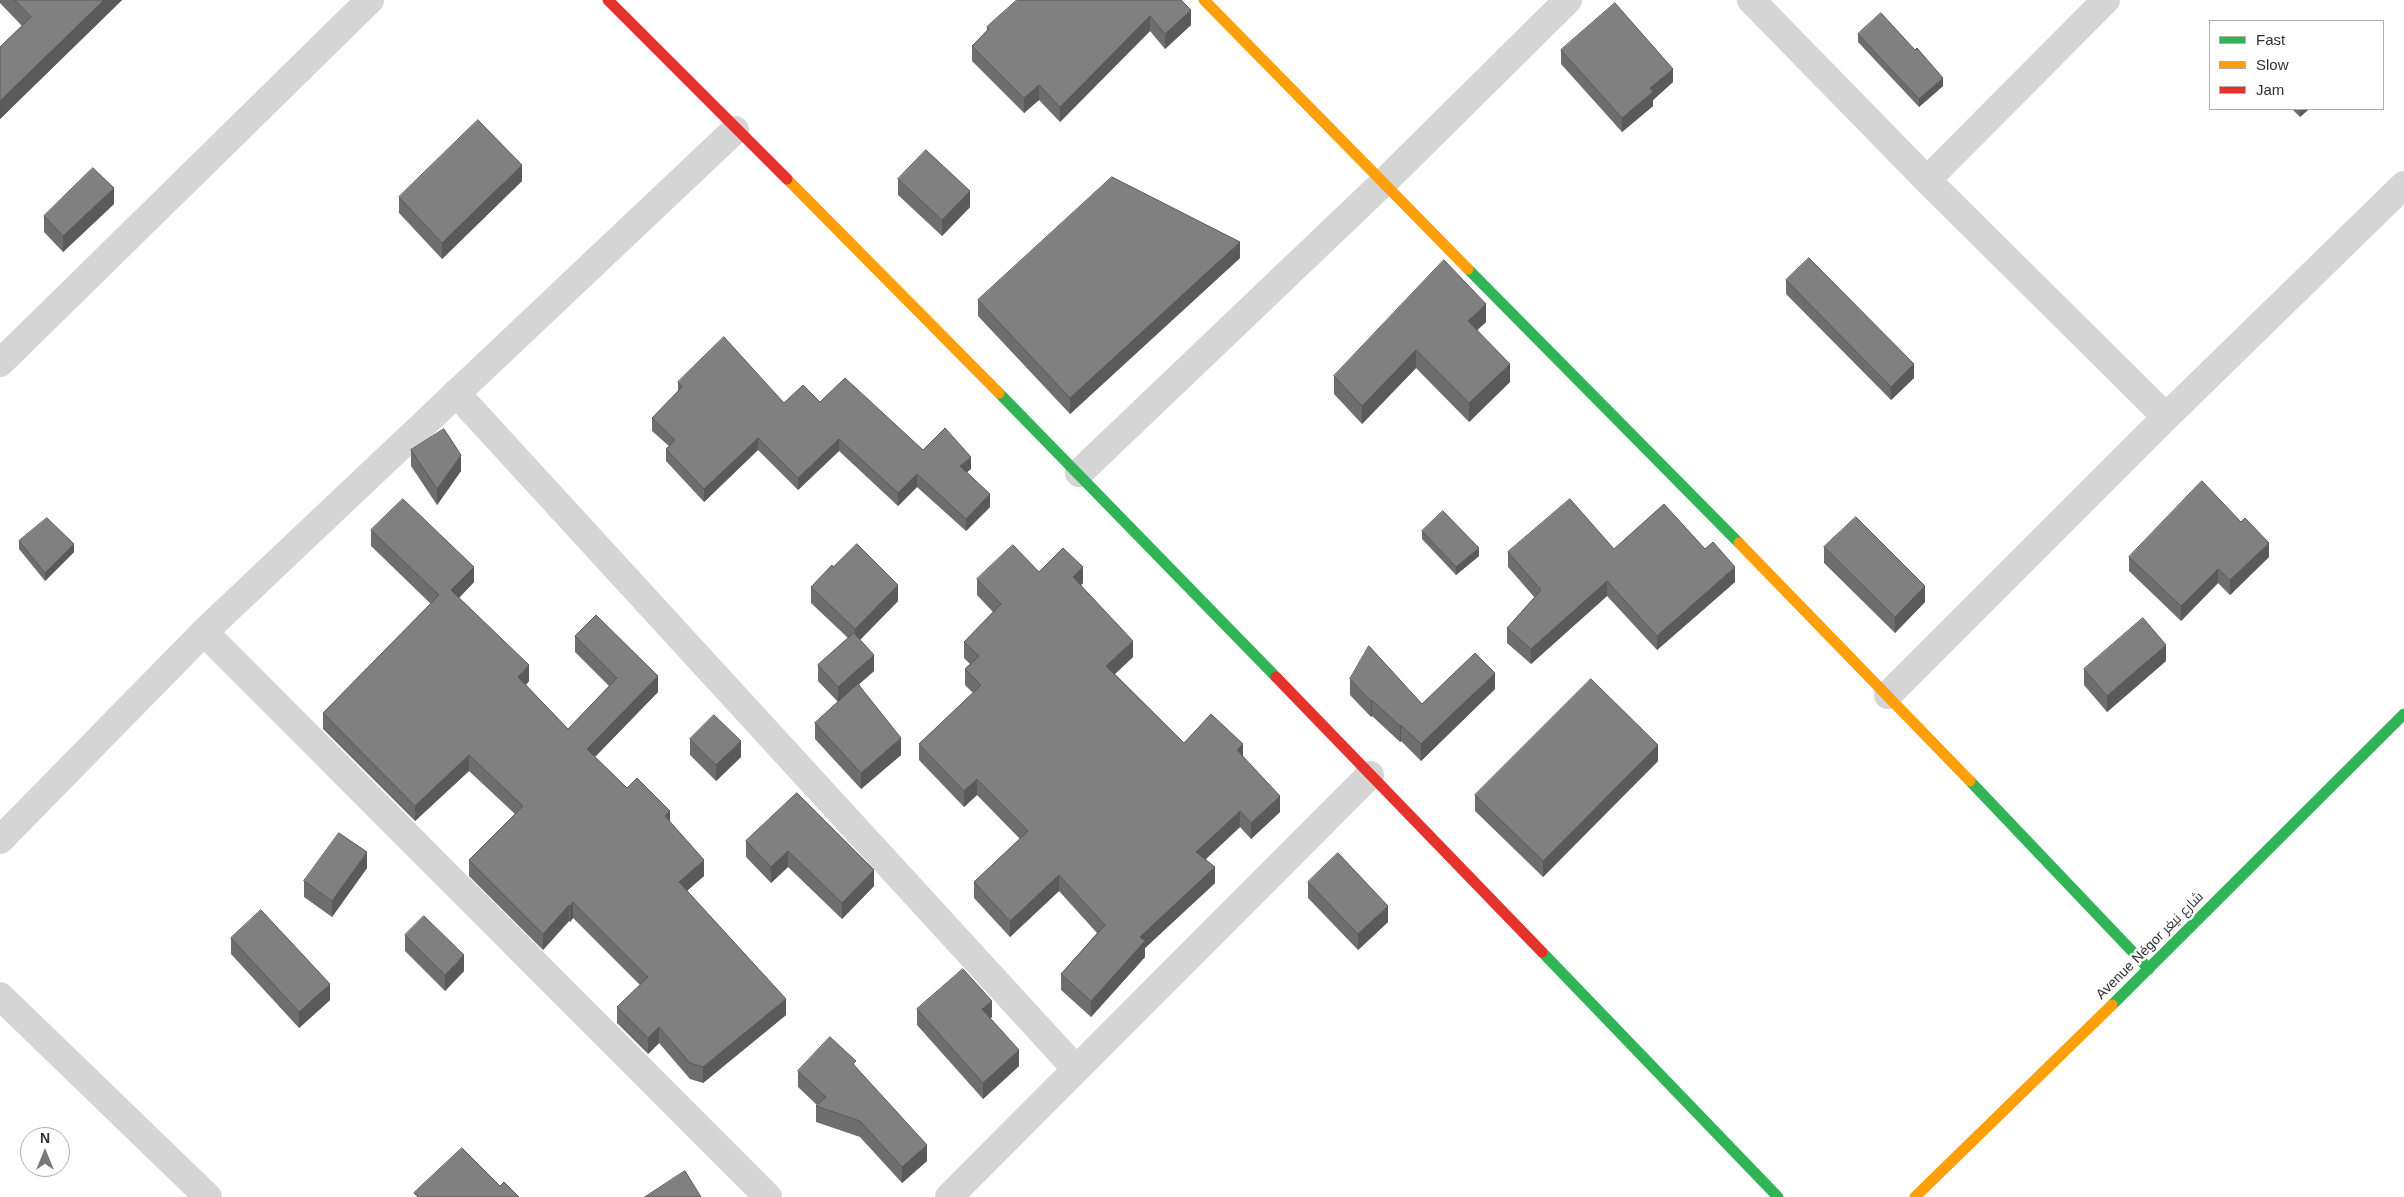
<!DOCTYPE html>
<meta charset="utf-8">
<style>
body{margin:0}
#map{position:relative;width:2404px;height:1197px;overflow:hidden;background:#fff;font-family:Helvetica,sans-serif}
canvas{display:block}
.legend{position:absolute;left:2209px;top:20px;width:175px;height:90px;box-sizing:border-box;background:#fff;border:1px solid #adadad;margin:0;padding:6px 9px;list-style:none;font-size:15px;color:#313131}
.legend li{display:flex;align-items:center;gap:10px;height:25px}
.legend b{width:25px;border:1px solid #adadad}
.north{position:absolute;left:20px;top:1127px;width:50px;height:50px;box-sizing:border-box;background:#fff;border:1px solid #adadad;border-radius:50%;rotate:0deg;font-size:14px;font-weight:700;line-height:20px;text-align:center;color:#313131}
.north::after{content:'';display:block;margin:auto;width:18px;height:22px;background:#797979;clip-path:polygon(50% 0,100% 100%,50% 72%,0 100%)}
</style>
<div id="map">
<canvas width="2404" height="1197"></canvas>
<ul class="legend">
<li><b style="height:6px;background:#30b455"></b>Fast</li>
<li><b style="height:6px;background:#ff9f0a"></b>Slow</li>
<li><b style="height:6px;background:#e5322d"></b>Jam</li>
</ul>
<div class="north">N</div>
</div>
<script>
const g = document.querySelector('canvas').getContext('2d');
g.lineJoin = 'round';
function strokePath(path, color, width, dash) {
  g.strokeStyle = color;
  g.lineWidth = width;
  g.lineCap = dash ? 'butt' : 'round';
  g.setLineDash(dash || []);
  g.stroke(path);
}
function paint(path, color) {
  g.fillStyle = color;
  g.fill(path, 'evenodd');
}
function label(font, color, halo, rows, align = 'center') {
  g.font = font + ' Helvetica,Cairo,sans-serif';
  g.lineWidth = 5;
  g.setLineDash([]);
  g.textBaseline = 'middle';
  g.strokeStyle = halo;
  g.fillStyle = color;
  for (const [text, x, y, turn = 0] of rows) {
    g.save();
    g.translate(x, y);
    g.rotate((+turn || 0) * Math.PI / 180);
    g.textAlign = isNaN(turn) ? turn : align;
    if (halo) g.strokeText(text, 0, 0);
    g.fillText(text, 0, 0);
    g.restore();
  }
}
const street = new Path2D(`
 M 1751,0 L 1927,180 L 2166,417
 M 1927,180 L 2106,0
 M 0,363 L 370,0
 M 456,393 L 1076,1069
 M 1079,473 L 1384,182 L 1568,0
 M 204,632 L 768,1197
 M 1888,695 L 2166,417 L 2404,185
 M 0,840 L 204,632 L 735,130
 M 0,996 L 208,1197
 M 949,1197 L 1370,775`);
const fast = new Path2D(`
 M 1468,269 L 1739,543
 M 999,393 L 1276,677
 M 1970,781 L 2149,969
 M 1542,952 L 1778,1197
 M 2112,1005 L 2404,714`);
const slow = new Path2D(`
 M 1204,0 L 1468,269
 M 787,179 L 999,393
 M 1739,543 L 1970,781
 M 1915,1197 L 2112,1005`);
const jam = new Path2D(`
 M 608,0 L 787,179
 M 1276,677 L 1542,952`);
const wall = new Path2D(`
 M 0,0 L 122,0 L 0,119 L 0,47 L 22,26 L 0,3 Z
 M 1181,0 L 1191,25 L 1165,49 L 1150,31 L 1060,122 L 1039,100 L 1024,113 L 972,61 L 972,46 L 987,30 L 987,27 Z
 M 1858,34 L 1943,86 L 1919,107 L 1858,42 Z
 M 1561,50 L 1673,82 L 1653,100 L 1653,106 L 1622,132 L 1561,64 Z
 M 2292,109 L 2309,109 L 2300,117 Z
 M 898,179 L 970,207 L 942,236 L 898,195 Z
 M 522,181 L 442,259 L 399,213 L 399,197 Z
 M 114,204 L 63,252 L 44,232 L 44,216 Z
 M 1240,258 L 1070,414 L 978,316 L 978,300 Z
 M 1786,280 L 1914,378 L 1891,400 L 1786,294 Z
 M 1486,322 L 1477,330 L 1510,382 L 1469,422 L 1416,368 L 1362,424 L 1334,394 L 1334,376 Z
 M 678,382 L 784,403 L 820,402 L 923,450 L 971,469 L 967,472 L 990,507 L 966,531 L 917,487 L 898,506 L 839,451 L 798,490 L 758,450 L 704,502 L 666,461 L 666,449 L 669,446 L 652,431 L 652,418 L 678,392 Z
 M 411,450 L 461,471 L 437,505 L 411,466 Z
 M 2241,522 L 2269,557 L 2230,595 L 2218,583 L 2181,621 L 2129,571 L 2129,557 Z
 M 371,530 L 474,582 L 459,598 L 529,681 L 526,685 L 568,729 L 609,686 L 575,652 L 575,636 L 658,692 L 595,757 L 627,788 L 670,823 L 704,876 L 687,890 L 786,1015 L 703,1083 L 690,1079 L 659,1043 L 648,1054 L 617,1023 L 617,1007 L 640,985 L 573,918 L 570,922 L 569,921 L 543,950 L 469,876 L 469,860 L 515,814 L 469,771 L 415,821 L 323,729 L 323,713 L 431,604 L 371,546 Z
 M 1422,531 L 1479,556 L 1456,575 L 1422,539 Z
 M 19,541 L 74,552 L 45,581 L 19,549 Z
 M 1824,547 L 1925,602 L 1895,633 L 1824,563 Z
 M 1614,549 L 1735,582 L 1657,650 L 1607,596 L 1531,664 L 1507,643 L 1507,628 L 1535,598 L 1508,567 L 1508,552 Z
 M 833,567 L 898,601 L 860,640 L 874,671 L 859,684 L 901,755 L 861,789 L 815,739 L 815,723 L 838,702 L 818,681 L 818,665 L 848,638 L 811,603 L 811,587 Z
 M 1039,572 L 1083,583 L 1081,585 L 1133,657 L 1115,674 L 1184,743 L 1243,756 L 1280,812 L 1251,839 L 1240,827 L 1206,859 L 1215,883 L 1145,948 L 1145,957 L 1091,1017 L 1061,990 L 1061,974 L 1097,933 L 1059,891 L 1010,937 L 974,898 L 974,882 L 1020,839 L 977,795 L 964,807 L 919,760 L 919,744 L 973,693 L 965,685 L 965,669 L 970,664 L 964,658 L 964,642 L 993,612 L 977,595 L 977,579 Z
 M 2166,661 L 2107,712 L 2084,685 L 2084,669 Z
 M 1350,679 L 1422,704 L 1495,689 L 1421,761 L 1401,741 L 1400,742 L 1372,716 L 1371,717 L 1350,695 Z
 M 690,739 L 741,757 L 716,781 L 690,755 Z
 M 1658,761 L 1543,877 L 1475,811 L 1475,795 Z
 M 797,793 L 874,886 L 842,919 L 788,867 L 771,883 L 746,857 L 746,841 Z
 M 367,868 L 332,917 L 304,897 L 304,881 Z
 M 1308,882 L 1388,922 L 1358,950 L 1308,898 Z
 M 405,935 L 464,971 L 445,991 L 405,951 Z
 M 231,938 L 330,1000 L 299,1028 L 231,954 Z
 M 917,1009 L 992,1017 L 990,1018 L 1019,1066 L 983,1099 L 917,1025 Z
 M 856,1067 L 927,1161 L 902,1183 L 860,1137 L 816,1122 L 816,1106 L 817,1105 L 798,1087 L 798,1071 Z`);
const shadedWall = new Path2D(`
 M 104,0 L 122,0 L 0,119 L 0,101 Z
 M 1191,10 L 1191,25 L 1165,49 L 1165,34 Z
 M 1150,16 L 1150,31 L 1060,122 L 1060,107 Z
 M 1673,69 L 1673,82 L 1653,100 L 1653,106 L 1622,132 L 1622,118 L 1650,88 Z
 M 1943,78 L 1943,86 L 1919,107 L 1919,99 Z
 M 1039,85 L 1039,100 L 1024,113 L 1024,98 Z
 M 2300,109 L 2309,109 L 2300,117 Z
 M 522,165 L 522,181 L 442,259 L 442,243 Z
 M 114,188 L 114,204 L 63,252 L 63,236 Z
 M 970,191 L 970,207 L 942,236 L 942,220 Z
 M 1240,242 L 1240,258 L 1070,414 L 1070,398 Z
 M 1486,304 L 1486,322 L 1468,339 L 1468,321 Z
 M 1416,350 L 1416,368 L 1362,424 L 1362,406 Z
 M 1510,364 L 1510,382 L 1469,422 L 1469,403 Z
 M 1914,364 L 1914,378 L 1891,400 L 1891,387 Z
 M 758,438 L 758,450 L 704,502 L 704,489 Z
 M 839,439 L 839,451 L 798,490 L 798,478 Z
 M 461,455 L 461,471 L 437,505 L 437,489 Z
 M 971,457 L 971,469 L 960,478 L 960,466 Z
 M 917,474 L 917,487 L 898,506 L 898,493 Z
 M 990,494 L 990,507 L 966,531 L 966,519 Z
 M 2269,543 L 2269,557 L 2230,595 L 2230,580 Z
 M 74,544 L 74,552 L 45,581 L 45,573 Z
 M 1479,548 L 1479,556 L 1456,575 L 1456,567 Z
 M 474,567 L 474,582 L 451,606 L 451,590 Z
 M 1083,567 L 1083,583 L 1073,593 L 1073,577 Z
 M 1735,567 L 1735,582 L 1657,650 L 1657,636 Z
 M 2218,569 L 2218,583 L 2181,621 L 2181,606 Z
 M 1607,581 L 1607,596 L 1531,664 L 1531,649 Z
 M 898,585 L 898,601 L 855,645 L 855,629 Z
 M 1925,586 L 1925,602 L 1895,633 L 1895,617 Z
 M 1133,641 L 1133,657 L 1106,682 L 1106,666 Z
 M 2166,645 L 2166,661 L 2107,712 L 2107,696 Z
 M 874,655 L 874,671 L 838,703 L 838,687 Z
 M 529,665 L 529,681 L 518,693 L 518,677 Z
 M 1495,673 L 1495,689 L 1421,761 L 1421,744 Z
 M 658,676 L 658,692 L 587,765 L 587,749 Z
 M 1372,700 L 1372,716 L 1371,717 L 1371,701 Z
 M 1401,725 L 1401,741 L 1400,742 L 1400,726 Z
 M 901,738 L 901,755 L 861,789 L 861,773 Z
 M 741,741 L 741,757 L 716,781 L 716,765 Z
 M 1243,744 L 1243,760 L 1237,750 Z
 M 1658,745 L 1658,761 L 1543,877 L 1543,861 Z
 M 469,755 L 469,771 L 415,821 L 415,806 Z
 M 977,779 L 977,795 L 964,807 L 964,791 Z
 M 1280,796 L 1280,812 L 1251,839 L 1251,823 Z
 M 670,811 L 670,827 L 665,816 Z
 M 1240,811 L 1240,827 L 1196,868 L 1196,852 Z
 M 788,851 L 788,867 L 771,883 L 771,867 Z
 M 367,852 L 367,868 L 332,917 L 332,901 Z
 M 704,860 L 704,876 L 679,898 L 679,882 Z
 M 1215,867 L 1215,883 L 1145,948 L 1145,957 L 1091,1017 L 1091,1001 L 1140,937 Z
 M 874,870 L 874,886 L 842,919 L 842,903 Z
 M 1059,875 L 1059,891 L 1010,937 L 1010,921 Z
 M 573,902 L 573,918 L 570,922 L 570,906 Z
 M 569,905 L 569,921 L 543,950 L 543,934 Z
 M 1388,906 L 1388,922 L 1358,950 L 1358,934 Z
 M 464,955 L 464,971 L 445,991 L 445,975 Z
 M 330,984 L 330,1000 L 299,1028 L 299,1012 Z
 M 786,999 L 786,1015 L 703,1083 L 703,1067 Z
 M 992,1001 L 992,1017 L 982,1025 L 982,1009 Z
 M 659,1027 L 659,1043 L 648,1054 L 648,1038 Z
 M 1019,1050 L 1019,1066 L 983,1099 L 983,1083 Z
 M 927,1145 L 927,1161 L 902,1183 L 902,1167 Z`);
const building = new Path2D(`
 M 15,0 L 104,0 L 0,101 L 0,47 L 31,17 Z
 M 1017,0 L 1181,0 L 1191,10 L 1165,34 L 1150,16 L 1060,107 L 1039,85 L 1024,98 L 972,46 L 989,29 L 987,27 Z
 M 1615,3 L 1673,69 L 1650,88 L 1653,92 L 1622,118 L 1561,50 Z
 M 1881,13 L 1915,50 L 1917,48 L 1943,78 L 1919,99 L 1858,34 Z
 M 478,120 L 522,165 L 442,243 L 399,197 Z
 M 926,150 L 970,191 L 942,220 L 898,179 Z
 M 93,168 L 114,188 L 63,236 L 44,216 Z
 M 1112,177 L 1240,242 L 1070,398 L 978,300 Z
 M 1809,258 L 1914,364 L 1891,387 L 1786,280 Z
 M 1444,260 L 1486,304 L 1468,321 L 1510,364 L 1469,403 L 1416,350 L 1362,406 L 1334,376 Z
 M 724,337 L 784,403 L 803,385 L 820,402 L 845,378 L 923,450 L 945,428 L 971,457 L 960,466 L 990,494 L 966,519 L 917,474 L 898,493 L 839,439 L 798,478 L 758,438 L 704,489 L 666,449 L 675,440 L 652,418 L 682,387 L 678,382 Z
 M 444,429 L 461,455 L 437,489 L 411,450 Z
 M 2202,481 L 2241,522 L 2245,518 L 2269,543 L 2230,580 L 2218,569 L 2181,606 L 2129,557 Z
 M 403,499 L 474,567 L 451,590 L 529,665 L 518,677 L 568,729 L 617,678 L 575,636 L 596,615 L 658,676 L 587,749 L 627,788 L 637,778 L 670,811 L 665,816 L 704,860 L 679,882 L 786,999 L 703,1067 L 690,1063 L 659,1027 L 648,1038 L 617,1007 L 648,977 L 573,902 L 570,906 L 569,905 L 543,934 L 469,860 L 523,806 L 469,755 L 415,806 L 323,713 L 439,595 L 371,530 Z
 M 1570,499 L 1614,549 L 1664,504 L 1705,549 L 1713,542 L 1735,567 L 1657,636 L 1607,581 L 1531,649 L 1507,628 L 1541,590 L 1508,552 Z
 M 1443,511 L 1479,548 L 1456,567 L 1422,531 Z
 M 1856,517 L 1925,586 L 1895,617 L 1824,547 Z
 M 47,518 L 74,544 L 45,573 L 19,541 Z
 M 857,544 L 898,585 L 855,629 L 811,587 L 832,565 L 833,567 Z
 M 1013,545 L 1039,572 L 1063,548 L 1083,567 L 1073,577 L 1133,641 L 1106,666 L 1184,743 L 1211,714 L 1243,744 L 1237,750 L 1280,796 L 1251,823 L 1240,811 L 1196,852 L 1215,867 L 1140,937 L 1145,941 L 1091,1001 L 1061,974 L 1105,925 L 1059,875 L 1010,921 L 974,882 L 1028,831 L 977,779 L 964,791 L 919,744 L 981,685 L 965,669 L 979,656 L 964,642 L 1001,604 L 977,579 Z
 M 2143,618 L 2166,645 L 2107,696 L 2084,669 Z
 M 854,633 L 874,655 L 838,687 L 818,665 Z
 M 1369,646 L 1422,704 L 1475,653 L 1495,673 L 1421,744 L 1401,725 L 1400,726 L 1372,700 L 1371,701 L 1350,679 Z
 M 1591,679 L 1658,745 L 1543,861 L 1475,795 Z
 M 858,684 L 901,738 L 861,773 L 815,723 Z
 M 714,715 L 741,741 L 716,765 L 690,739 Z
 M 797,793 L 874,870 L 842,903 L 788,851 L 771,867 L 746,841 Z
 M 339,833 L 367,852 L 332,901 L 304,881 Z
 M 1338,853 L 1388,906 L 1358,934 L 1308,882 Z
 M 261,910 L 330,984 L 299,1012 L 231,938 Z
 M 424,916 L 464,955 L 445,975 L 405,935 Z
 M 963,969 L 992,1001 L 982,1009 L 1019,1050 L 983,1083 L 917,1009 Z
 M 830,1037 L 856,1061 L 853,1064 L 927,1145 L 902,1167 L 860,1121 L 816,1106 L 826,1097 L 798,1071 Z
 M 462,1148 L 500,1186 L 504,1182 L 519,1197 L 418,1197 L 414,1193 Z
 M 685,1171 L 701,1197 L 645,1197 Z`);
const streetNames = [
 ["Avenue Négor شارع نيغر",2150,946,-45]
];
strokePath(street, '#d5d5d5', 28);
strokePath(fast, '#30b455', 11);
strokePath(slow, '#ff9f0a', 11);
strokePath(jam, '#e5322d', 11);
paint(wall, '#6e6e6e');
paint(shadedWall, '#5a5a5a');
paint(building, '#808080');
strokePath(building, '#5a5a5a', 1);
label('14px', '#313131', '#fff', streetNames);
</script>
